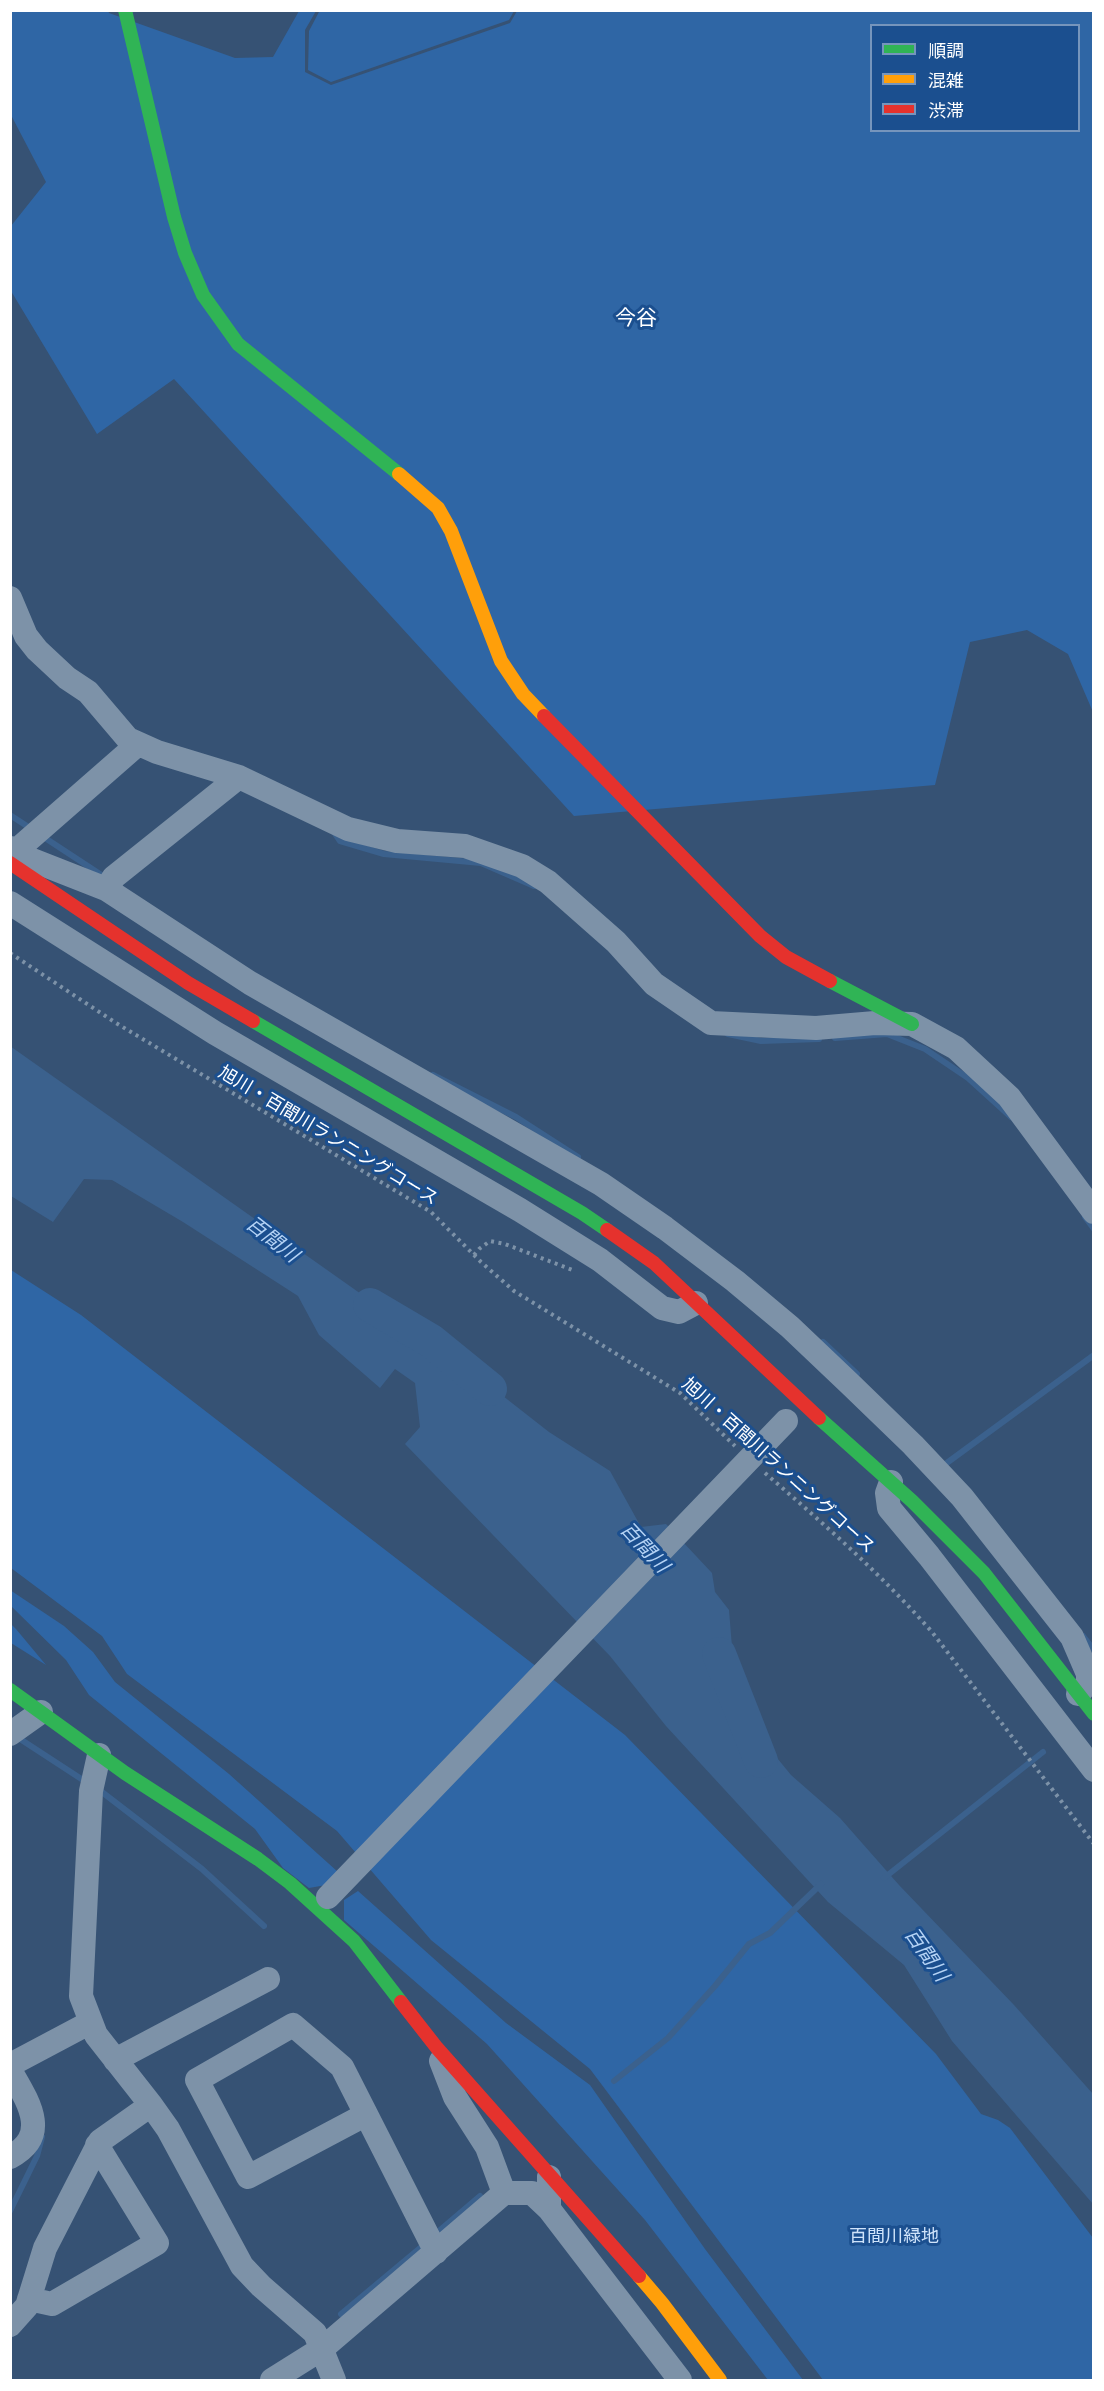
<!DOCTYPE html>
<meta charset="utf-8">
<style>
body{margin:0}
#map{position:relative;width:1104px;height:2391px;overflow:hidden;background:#365274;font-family:"Noto Sans","Noto Sans JP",sans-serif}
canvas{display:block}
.frame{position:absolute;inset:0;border:12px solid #fff;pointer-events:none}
.legend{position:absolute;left:870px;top:24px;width:210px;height:108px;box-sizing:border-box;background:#1b4f8f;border:2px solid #7695bc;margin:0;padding:8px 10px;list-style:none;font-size:18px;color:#fff}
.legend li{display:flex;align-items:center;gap:12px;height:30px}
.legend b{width:30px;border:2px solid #7695bc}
</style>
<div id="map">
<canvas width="1104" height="2391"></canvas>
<div class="frame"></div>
<ul class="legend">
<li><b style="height:8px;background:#30b455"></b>順調</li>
<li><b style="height:8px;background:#ff9f0a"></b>混雑</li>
<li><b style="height:8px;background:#e5322d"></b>渋滞</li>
</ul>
</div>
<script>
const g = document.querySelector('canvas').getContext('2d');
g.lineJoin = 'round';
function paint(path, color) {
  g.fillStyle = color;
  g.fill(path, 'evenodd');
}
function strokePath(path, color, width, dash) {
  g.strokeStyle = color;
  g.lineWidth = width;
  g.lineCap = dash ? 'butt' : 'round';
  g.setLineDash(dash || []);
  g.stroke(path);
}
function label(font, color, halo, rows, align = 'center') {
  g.font = font + ' "Noto Sans","Noto Sans JP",sans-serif';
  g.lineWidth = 6;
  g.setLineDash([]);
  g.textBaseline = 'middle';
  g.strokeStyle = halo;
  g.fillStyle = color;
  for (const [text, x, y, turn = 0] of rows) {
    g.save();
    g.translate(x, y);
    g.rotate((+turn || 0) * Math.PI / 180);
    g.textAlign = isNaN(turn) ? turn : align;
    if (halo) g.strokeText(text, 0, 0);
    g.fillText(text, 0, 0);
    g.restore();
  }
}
const green = new Path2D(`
 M 320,10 L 514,10 L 514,11 L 509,20 L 331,82 L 308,70 L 309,31 Z
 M 11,11 L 108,11 L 109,13 L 235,58 L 273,57 L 299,11 L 316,11 L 305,30 L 305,72 L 331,85 L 510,23 L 517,11 L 1093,11 L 1093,712 L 1068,654 L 1027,630 L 970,642 L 935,785 L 574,816 L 174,379 L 97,434 L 11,291 L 11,226 L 46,182 L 11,115 ZM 872,26 L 1078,26 L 1078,130 L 872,130 Z
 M 11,1270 L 81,1315 L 625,1735 L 936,2054 L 981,2114 L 998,2120 L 1010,2128 L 1093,2238 L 1093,2380 L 823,2380 L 590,2069 L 431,1940 L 337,1831 L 127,1674 L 102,1636 L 11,1568 Z
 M 10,1590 L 64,1626 L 93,1652 L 115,1682 L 229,1774 L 338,1872 L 326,1885 L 309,1888 L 283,1868 L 255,1829 L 89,1695 L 66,1660 L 11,1606 Z
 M 11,1624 L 16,1629 L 46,1665 L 11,1643 Z
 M 358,1891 L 506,2023 L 590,2085 L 705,2249 L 803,2380 L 768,2380 L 645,2220 L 487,2044 L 344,1920 L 344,1900 Z`);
const water = new Path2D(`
 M 10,1046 L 480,1378 L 549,1432 L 610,1471 L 641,1527 L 666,1524 L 712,1573 L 715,1592 L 729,1610 L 737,1709 L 791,1775 L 840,1818 L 899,1885 L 1014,2005 L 1093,2094 L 1093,2204 L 952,2041 L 904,1965 L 828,1902 L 666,1726 L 610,1656 L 405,1444 L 420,1427 L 415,1383 L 395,1369 L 380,1388 L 319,1335 L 298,1296 L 183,1222 L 112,1180 L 84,1179 L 53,1222 L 11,1196 Z`);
const stream = new Path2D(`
 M 10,815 L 33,830
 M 334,832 L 340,841 L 384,854 L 481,863 L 534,886
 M 42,836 L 103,876
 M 728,1034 L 761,1041 L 819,1039
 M 835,1038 L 887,1034 L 925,1049 L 968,1078 L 1011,1117
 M 433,1075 L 516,1117 L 578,1157
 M 1085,1217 L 1094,1229
 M 823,1342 L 857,1374
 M 944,1465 L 1094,1355
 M 1083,1636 L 1094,1650
 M 17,1737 L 86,1782
 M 98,1789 L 202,1869 L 264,1926
 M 884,1878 L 1043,1752
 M 614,2081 L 668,2038 L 715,1986 L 749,1944 L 770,1933 L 821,1884
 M 10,2211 L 37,2156 L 42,2137
 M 433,2236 L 480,2196
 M 341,2314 L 426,2243`);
const river = new Path2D(`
 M 370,1305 L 431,1341 L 490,1389
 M 719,1654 L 761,1761`);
const path = new Path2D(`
 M 10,953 L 116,1023 L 431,1212 L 481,1262 L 514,1291 L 680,1393 L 735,1446
 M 474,1255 L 479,1249 L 490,1241 L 505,1244 L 575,1271
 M 765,1473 C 824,1524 881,1574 932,1632 L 1094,1844`);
const street = new Path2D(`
 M 10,598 L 26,636 L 37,650 L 67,678 L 88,692 L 128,739 L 157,752 L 239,777 L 348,829 L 397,841 L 465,846 L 522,866 L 548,882 L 616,942 L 654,984 L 711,1023 L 816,1028 L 875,1023 L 912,1024 L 956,1048 L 1009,1097 L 1094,1212
 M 11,848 L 27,858 L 106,889 L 250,983 L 601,1184 L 665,1228 L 735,1281 L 790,1327 L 850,1384 L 913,1445 L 962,1497 L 1072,1637 L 1088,1674 L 1088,1683 L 1078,1694
 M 10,856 L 138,744
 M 106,889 L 114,877 L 239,777
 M 10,903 L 215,1033 L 520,1210 L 600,1260 L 662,1308 L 679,1312 L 696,1303
 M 891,1482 L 887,1493 L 889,1508 L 929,1556 L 1094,1770
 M 10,1734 L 41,1712
 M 115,2060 L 268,1979
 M 441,2061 L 455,2097 L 487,2147 L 504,2193 L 532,2193 L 549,2209
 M 10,2065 L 91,2022
 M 10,2070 C 27,2100 52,2135 10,2157
 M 151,2105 L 168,2129 L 242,2266 L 261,2286 L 315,2333 L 334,2380
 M 365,2115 L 248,2177 L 197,2080 L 293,2025 L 342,2067 L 436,2252
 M 549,2177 L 549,2209 L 680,2380
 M 29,2299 L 52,2304 L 157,2243 L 97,2145
 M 10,2325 L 27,2306 L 45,2248 L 100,2141 L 151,2105 L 96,2035 L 81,1996 L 91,1791 L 99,1755
 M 272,2380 L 323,2348 L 504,2193`);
const fast = new Path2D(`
 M 125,10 L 174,217 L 185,253 L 203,295 L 238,344 L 399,474
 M 830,981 L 912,1024
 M 253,1021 L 582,1213 L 607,1230
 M 819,1418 L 912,1501 L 984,1573 L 1094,1714
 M 10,1690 L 125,1773 L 258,1859 L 290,1883 L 354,1941 L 401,2002`);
const slow = new Path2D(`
 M 399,474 L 438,508 L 451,531 L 501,661 L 523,694 L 544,716
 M 639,2276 L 662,2303 L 720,2380`);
const jam = new Path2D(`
 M 544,716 L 760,936 L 786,957 L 830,981
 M 10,863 L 188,983 L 253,1021
 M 607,1230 L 654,1263 L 819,1418
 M 401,2002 L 437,2048 L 639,2276`);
const streetBridge = new Path2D(`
 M 328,1897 L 786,1421`);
const streetNames = [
 ["旭川・百間川ランニングコース",328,1136,31],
 ["旭川・百間川ランニングコース",778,1466,42]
];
const parkNames = [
 ["百間川緑地",894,2237]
];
const waterNames = [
 ["百間川",272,1240,38],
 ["百間川",644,1548,47],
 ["百間川",926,1955,55]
];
const quarterNames = [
 ["今谷",636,319]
];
paint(green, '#2f66a5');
paint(water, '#3b618d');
strokePath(stream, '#3b618d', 6);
strokePath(river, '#3b618d', 34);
strokePath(path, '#7d92a8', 4, [3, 4.5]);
strokePath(street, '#7d92a8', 24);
strokePath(fast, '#30b455', 14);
strokePath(slow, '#ff9f0a', 14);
strokePath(jam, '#e5322d', 14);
strokePath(streetBridge, '#7d92a8', 24);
label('18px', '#fff', '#1b4f8f', streetNames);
label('18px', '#cfe3fa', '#1b4f8f', parkNames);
label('italic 20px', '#b5d3f5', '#1b4f8f', waterNames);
label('21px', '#fff', '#1b4f8f', quarterNames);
</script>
